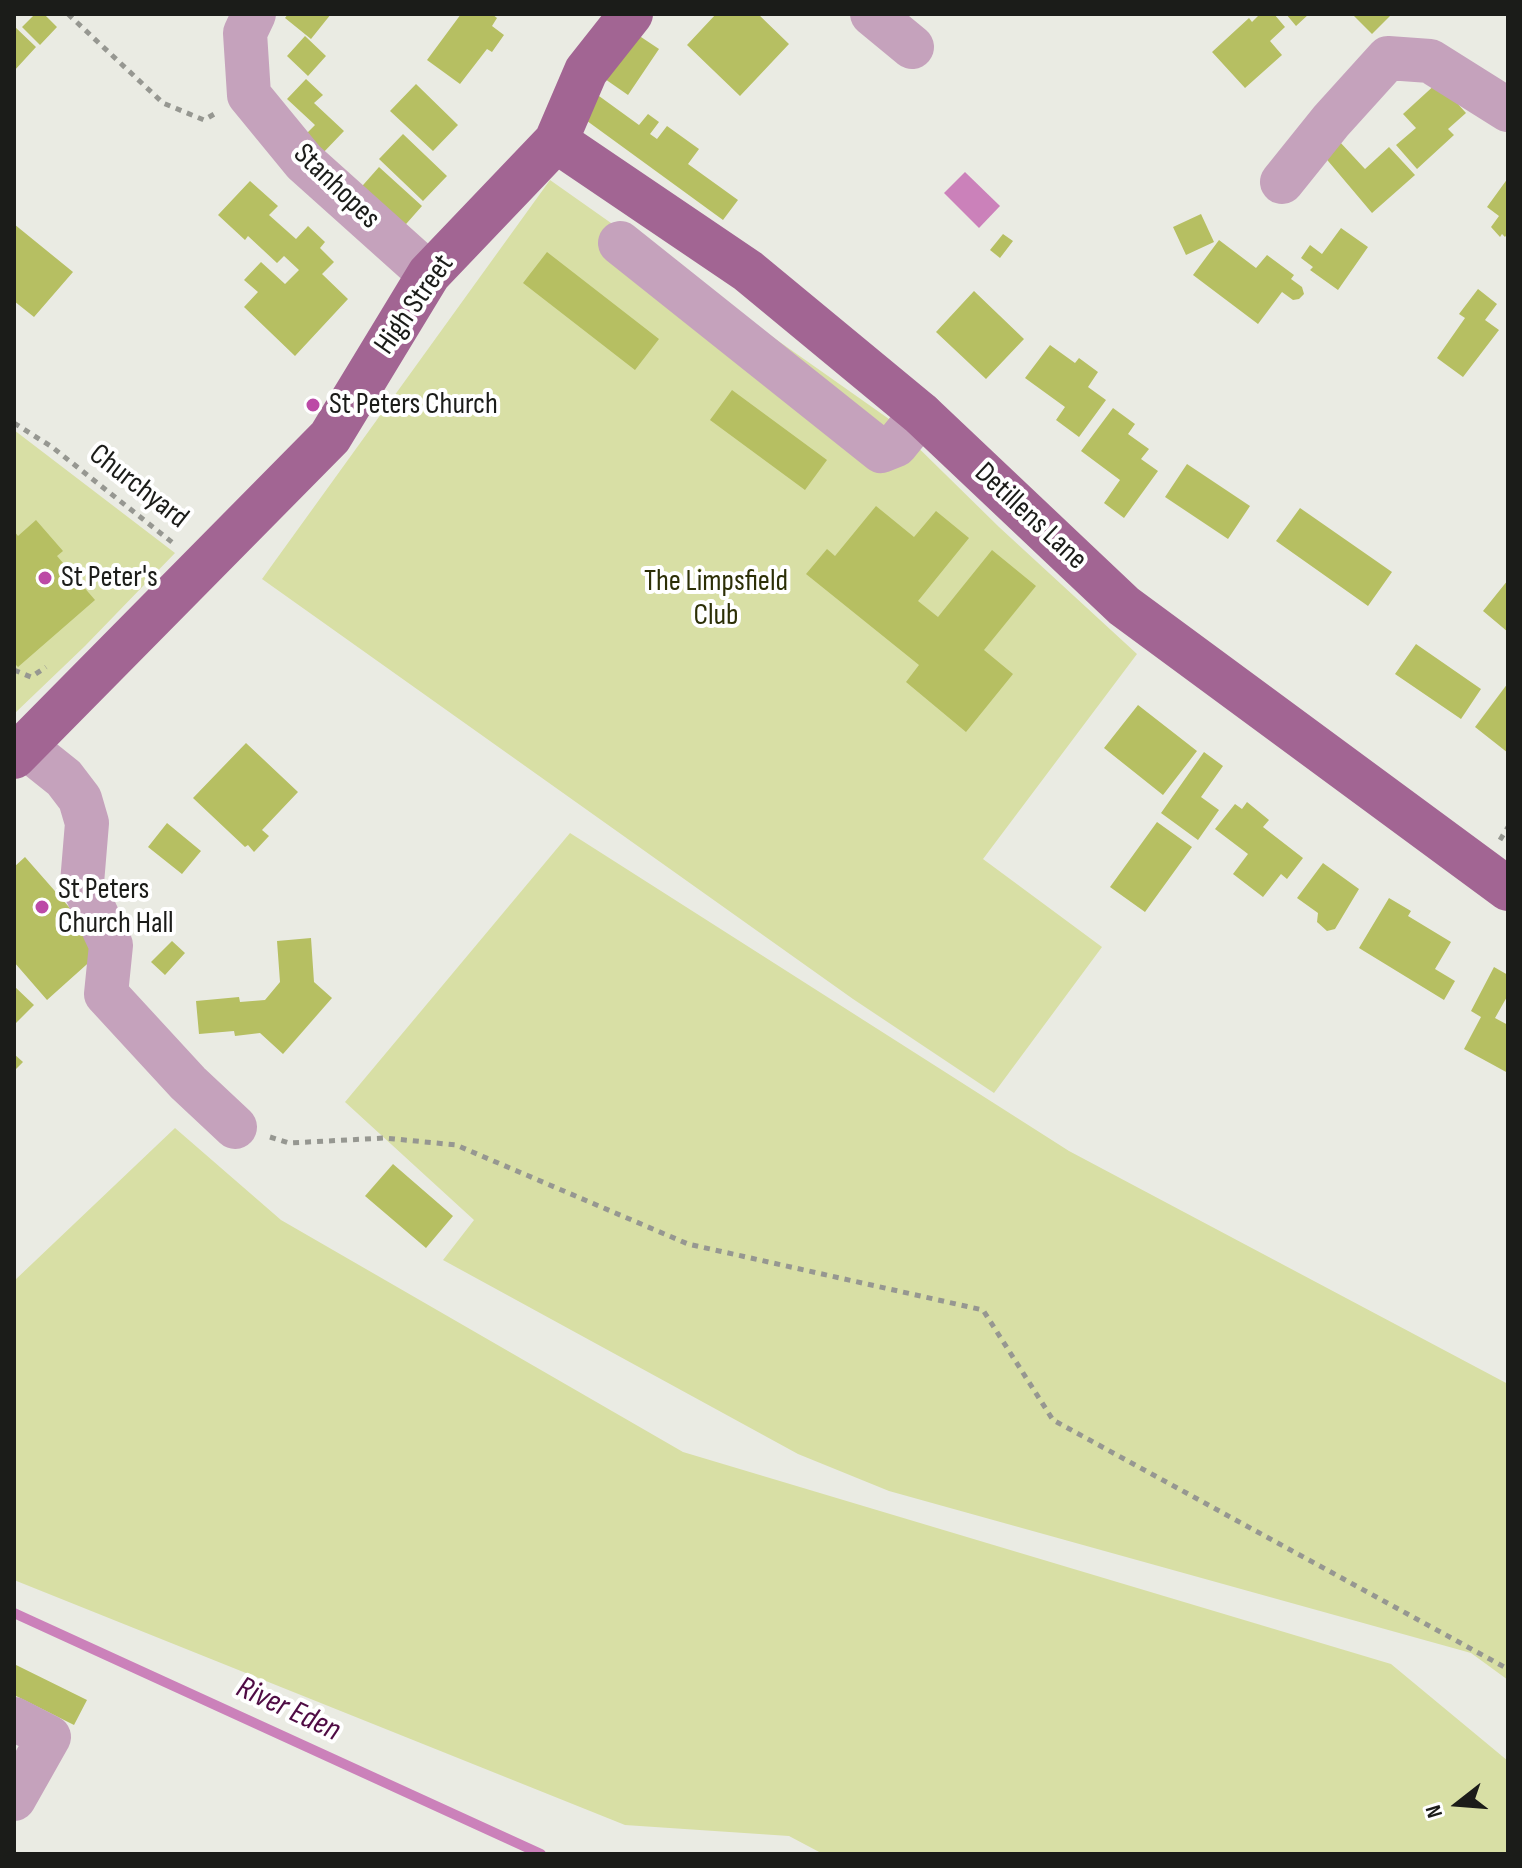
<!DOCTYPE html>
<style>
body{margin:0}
#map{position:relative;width:1522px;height:1868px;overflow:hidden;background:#eaebe3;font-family:"Sofia Sans Condensed",sans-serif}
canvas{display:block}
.frame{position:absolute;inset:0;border:16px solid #1b1c19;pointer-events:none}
.north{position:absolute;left:1418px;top:1764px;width:80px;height:80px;-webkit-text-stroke:6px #fff;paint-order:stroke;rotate:253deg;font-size:22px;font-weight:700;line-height:32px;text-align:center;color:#1b1c19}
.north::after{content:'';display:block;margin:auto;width:28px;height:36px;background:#1b1c19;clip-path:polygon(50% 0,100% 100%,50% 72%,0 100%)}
</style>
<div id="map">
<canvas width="1522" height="1868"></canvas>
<div class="frame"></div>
<div class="north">N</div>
</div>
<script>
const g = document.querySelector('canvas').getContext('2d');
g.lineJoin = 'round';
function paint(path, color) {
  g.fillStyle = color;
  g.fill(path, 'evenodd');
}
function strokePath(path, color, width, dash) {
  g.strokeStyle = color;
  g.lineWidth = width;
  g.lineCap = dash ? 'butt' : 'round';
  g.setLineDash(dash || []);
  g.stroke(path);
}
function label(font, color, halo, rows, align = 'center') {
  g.font = font + ' "Sofia Sans Condensed",sans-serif';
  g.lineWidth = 8;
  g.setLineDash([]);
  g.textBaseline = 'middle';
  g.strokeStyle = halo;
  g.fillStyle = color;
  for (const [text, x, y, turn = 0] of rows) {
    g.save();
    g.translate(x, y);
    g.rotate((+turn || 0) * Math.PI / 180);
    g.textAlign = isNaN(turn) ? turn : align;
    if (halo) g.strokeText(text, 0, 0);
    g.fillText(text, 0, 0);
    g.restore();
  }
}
const green = new Path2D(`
 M 550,180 L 889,419 L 999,527 L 1137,654 L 983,859 L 1102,947 L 994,1093 L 853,999 L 262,579 Z
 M 14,430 L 175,553 L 85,646 L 14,714 Z
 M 570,833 L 1069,1151 L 1508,1384 L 1508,1680 L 1471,1653 L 889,1491 L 798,1454 L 443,1260 L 474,1220 L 345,1102 Z
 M 175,1128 L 281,1220 L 683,1452 L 1391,1664 L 1508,1761 L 1508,1854 L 823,1854 L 789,1836 L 625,1825 L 14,1580 L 14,1281 Z`);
const water = new Path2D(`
 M 965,172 L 1000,206 L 979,228 L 944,193 Z`);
const stream = new Path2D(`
 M 14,1613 L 541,1854`);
const building = new Path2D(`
 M 35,14 L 44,14 L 57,27 L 40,45 L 22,27 Z
 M 288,14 L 331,14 L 311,39 L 285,18 Z
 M 461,14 L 492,14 L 497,18 L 492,26 L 504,35 L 492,52 L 487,49 L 460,84 L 427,60 Z
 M 716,14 L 758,14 L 789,44 L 740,96 L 687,45 Z
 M 1260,14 L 1274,14 L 1285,27 L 1270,41 L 1282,55 L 1245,88 L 1212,52 L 1249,18 L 1252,22 Z
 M 1286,14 L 1309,14 L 1296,26 Z
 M 1352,14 L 1392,14 L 1372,34 Z
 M 14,26 L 36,47 L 14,71 Z
 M 635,33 L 659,49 L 628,95 L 605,79 Z
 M 305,36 L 326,56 L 308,76 L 287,56 Z
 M 306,79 L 323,95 L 314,103 L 344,131 L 321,155 L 303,137 L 315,125 L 287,99 Z
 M 1438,82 L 1466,113 L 1448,129 L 1454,135 L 1417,169 L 1396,145 L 1416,128 L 1403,114 Z
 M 416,84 L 458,125 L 433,151 L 390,111 Z
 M 599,96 L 639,125 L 648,114 L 659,122 L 650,134 L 657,139 L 667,126 L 699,149 L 688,164 L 738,200 L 723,220 L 583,118 Z
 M 403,134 L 447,176 L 423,201 L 379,159 Z
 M 1339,141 L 1365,169 L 1389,147 L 1415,175 L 1372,213 L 1323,155 Z
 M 379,167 L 422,206 L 399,232 L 356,193 Z
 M 1508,178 L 1508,233 L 1505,237 L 1502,234 L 1500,237 L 1491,227 L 1499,216 L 1487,207 Z
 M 250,181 L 278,206 L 269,215 L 296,239 L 308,226 L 325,242 L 320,248 L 334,262 L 322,274 L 348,299 L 295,356 L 244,307 L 258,292 L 244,280 L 261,262 L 285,284 L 299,270 L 284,256 L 277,263 L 248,236 L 245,240 L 218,215 Z
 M 1201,214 L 1214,242 L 1186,255 L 1173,227 Z
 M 14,224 L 73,272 L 34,317 L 14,301 Z
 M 1341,228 L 1368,247 L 1338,290 L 1310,270 L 1313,267 L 1301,258 L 1310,245 L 1322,254 Z
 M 1003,234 L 1013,241 L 1000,258 L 990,250 Z
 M 1219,240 L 1256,268 L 1267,255 L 1294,275 L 1291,279 L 1302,287 L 1304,294 L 1299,299 L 1293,300 L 1282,292 L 1258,324 L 1193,275 Z
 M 547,252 L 659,339 L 635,370 L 523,283 Z
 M 1478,289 L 1497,304 L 1485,320 L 1499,330 L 1463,377 L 1437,358 L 1465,318 L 1459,314 Z
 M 974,291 L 1024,339 L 986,379 L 936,332 Z
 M 1050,345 L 1075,363 L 1079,358 L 1098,372 L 1088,387 L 1106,400 L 1079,437 L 1056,420 L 1065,407 L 1025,378 Z
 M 732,390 L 827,460 L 805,490 L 710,420 Z
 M 1113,408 L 1135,424 L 1128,434 L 1149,449 L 1141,459 L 1158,471 L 1124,518 L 1104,503 L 1120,480 L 1081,451 Z
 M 1187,464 L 1250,506 L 1228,539 L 1165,497 Z
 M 876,506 L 914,537 L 936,511 L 969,538 L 918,601 L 938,617 L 992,550 L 1036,586 L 984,650 L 1013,674 L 966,732 L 906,682 L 919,665 L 806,574 L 827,549 L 835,556 Z
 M 1300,508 L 1392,572 L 1368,606 L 1276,541 Z
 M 36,520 L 63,551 L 57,556 L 95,600 L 18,667 L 14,663 L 14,531 L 18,536 Z
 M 1508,580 L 1508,632 L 1483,611 Z
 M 1416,644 L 1481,689 L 1461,719 L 1395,674 Z
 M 1508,683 L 1508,753 L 1475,727 Z
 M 1138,705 L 1197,751 L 1163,795 L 1104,748 Z
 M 246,743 L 298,792 L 262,830 L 269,836 L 254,852 L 248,845 L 245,847 L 193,798 Z
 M 1204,752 L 1223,766 L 1201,797 L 1219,810 L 1198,840 L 1161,813 Z
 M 1247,802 L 1269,820 L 1263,827 L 1303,858 L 1287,879 L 1281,874 L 1263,897 L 1233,874 L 1248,854 L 1215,829 L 1235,804 L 1242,809 Z
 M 1157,822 L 1192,847 L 1145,912 L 1110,887 Z
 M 167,823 L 201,851 L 182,874 L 148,847 Z
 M 25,857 L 105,948 L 47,1000 L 14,962 L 14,867 Z
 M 1323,863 L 1359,889 L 1335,929 L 1327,931 L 1317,922 L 1318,913 L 1297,898 Z
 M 1389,898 L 1411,911 L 1408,916 L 1451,942 L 1435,969 L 1455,981 L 1444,1000 L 1359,948 Z
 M 311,938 L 314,982 L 332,998 L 283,1054 L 260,1033 L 235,1036 L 234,1031 L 199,1034 L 196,1001 L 239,997 L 240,1002 L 265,1000 L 280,982 L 277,941 Z
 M 172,941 L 185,953 L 165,975 L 151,962 Z
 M 1494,967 L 1508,975 L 1508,995 L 1495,1018 L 1508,1025 L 1508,1073 L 1464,1049 L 1481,1017 L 1471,1011 Z
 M 14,986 L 34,1005 L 14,1025 Z
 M 14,1054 L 23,1062 L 14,1071 Z
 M 393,1164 L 453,1216 L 426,1248 L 365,1196 Z
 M 14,1664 L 87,1700 L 74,1725 L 14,1695 Z`);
const path = new Path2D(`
 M 68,14 L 163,103 L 204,120 L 216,113
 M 14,423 L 52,447 L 173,543
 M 14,670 L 31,677 L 46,667
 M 1500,840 L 1508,827
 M 270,1137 L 289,1143 L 385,1138 L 456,1145 L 688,1244 L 983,1310 L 1053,1420 L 1508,1669`);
const minor = new Path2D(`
 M 254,14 L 245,33 L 249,95 L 304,162 L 429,274
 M 872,14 L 912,47
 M 1282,182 L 1331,121 L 1388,58 L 1430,61 L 1508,110
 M 620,243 L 881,451 L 896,445 L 921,414
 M 24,746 L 64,778 L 80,799 L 87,823 L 82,883 L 111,945 L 106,994 L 188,1083 L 235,1127
 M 14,1719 L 49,1737 L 14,1799`);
const major = new Path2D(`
 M 556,141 L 748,271 L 921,414 L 1124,606 L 1508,889
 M 14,757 L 330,437 L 429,274 L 556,141 L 586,71 L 631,14`);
const markers = [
 [313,405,8,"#bc4aa6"],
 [45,578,8,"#bc4aa6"],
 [42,907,8,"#bc4aa6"]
];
const streetNames = [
 ["Stanhopes",336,187,44],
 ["High Street",415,305,-55],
 ["Churchyard",138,487,38],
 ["Detillens Lane",1030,517,43]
];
const poiNames = [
 ["St Peters Church",329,405],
 ["St Peter's",61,578],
 ["St Peters",58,890],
 ["Church Hall",58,924]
];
const parkNames = [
 ["The Limpsfield",716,582],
 ["Club",716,616]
];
const waterNames = [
 ["River Eden",288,1710,25]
];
paint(green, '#d8dfa5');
paint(water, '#cb81ba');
strokePath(stream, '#cb81ba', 10);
paint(building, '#b6bf62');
strokePath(path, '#969791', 5, [6, 6]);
strokePath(minor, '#c5a2bc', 44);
strokePath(major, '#a26593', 44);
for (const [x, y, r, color] of markers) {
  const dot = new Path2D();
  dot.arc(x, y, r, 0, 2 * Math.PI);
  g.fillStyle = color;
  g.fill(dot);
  strokePath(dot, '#fff', 3);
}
label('30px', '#1b1c19', '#fff', streetNames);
label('30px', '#1b1c19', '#fff', poiNames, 'left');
label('30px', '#2c2f06', '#fff', parkNames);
label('italic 32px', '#4f0b44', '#fff', waterNames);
</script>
